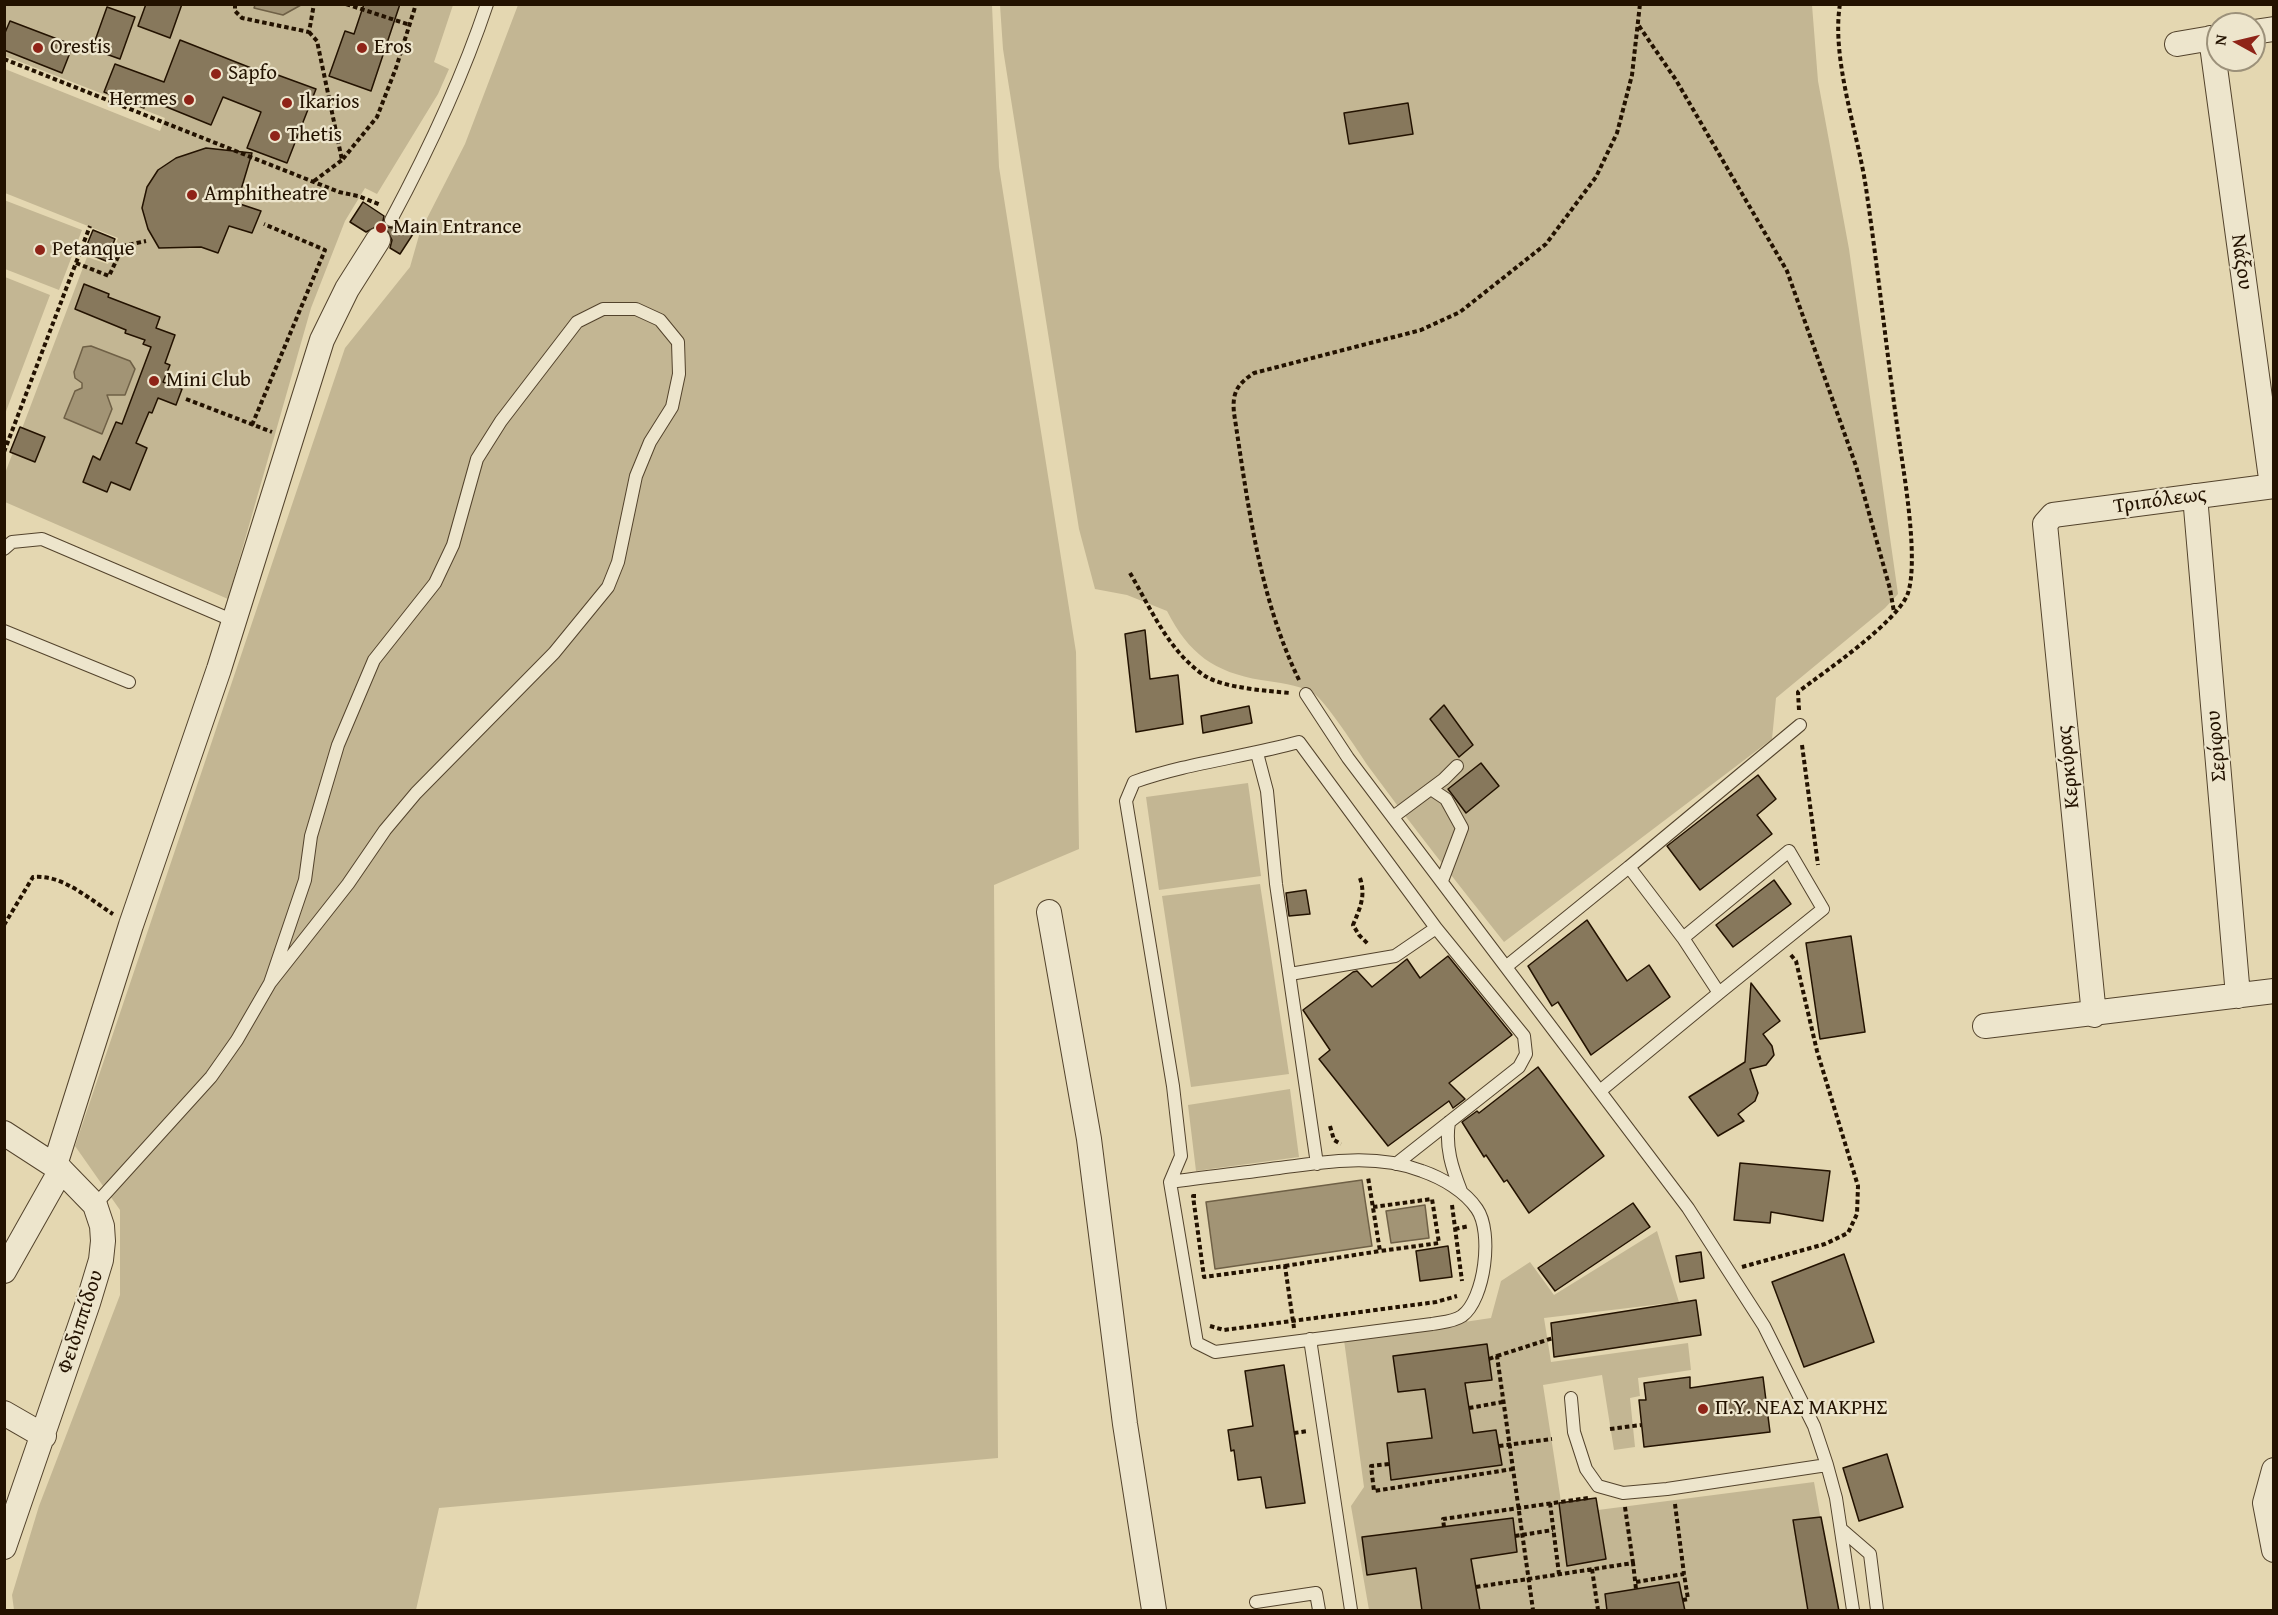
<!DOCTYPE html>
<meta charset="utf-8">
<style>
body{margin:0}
#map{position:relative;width:2278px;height:1615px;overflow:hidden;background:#e4d7b1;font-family:"Gentium Book Plus",serif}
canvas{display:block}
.frame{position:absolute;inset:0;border:6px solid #231200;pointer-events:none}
.north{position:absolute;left:2206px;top:12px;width:60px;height:60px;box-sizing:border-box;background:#ede5cc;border:2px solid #9c917a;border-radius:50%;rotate:278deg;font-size:16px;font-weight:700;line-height:24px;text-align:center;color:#231200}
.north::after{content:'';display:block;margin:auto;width:21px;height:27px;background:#8f2418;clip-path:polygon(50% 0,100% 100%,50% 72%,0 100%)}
</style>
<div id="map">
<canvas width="2278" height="1615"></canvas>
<div class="frame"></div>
<div class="north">N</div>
</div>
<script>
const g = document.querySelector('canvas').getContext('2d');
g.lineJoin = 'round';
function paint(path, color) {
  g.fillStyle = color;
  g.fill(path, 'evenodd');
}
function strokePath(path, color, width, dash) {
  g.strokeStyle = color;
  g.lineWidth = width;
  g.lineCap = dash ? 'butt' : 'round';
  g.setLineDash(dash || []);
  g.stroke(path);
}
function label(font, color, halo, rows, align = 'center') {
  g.font = font + ' "Gentium Book Plus",serif';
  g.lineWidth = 4.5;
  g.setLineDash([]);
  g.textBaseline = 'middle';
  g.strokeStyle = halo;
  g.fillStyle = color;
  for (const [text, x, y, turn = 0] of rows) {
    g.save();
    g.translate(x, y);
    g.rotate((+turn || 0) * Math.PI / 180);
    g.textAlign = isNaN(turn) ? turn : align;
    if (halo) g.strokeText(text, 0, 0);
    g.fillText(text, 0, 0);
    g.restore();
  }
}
const green = new Path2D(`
 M 5,5 L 453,5 L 434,62 L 449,69 L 438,94 L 377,194 L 365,188 L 345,221 L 311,308 L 228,599 L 5,502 L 4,476 L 87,257 L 108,264 L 118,238 L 5,193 L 5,69 L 160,131 L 165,118 L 5,56 Z
 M 518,5 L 992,5 L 999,167 L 1076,652 L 1079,849 L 994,885 L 998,1458 L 439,1508 L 416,1610 L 14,1610 L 12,1595 L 39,1506 L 120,1295 L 120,1210 L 75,1146 L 345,348 L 410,267 L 420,232 L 465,144 Z
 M 1000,5 L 1812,5 L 1818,81 L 1849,249 L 1898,594 L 1885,608 L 1776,698 L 1772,739 L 1504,942 C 1458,884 1412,826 1368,766 C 1358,751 1325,700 1313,693 C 1296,684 1279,683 1261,680 C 1214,672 1189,654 1167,611 L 1127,595 L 1095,589 L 1079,529 L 1003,49 Z
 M 4,200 L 82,230 L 59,290 L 5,269 Z
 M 5,277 L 50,295 L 5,414 Z
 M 1248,783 L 1261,876 L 1159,890 L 1146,797 Z
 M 1260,884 L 1289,1074 L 1191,1087 L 1162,896 Z
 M 1290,1089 L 1299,1157 L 1196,1171 L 1188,1105 Z
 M 1657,1231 L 1679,1302 L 1544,1318 L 1551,1362 L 1688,1343 L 1691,1370 L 1638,1378 L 1640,1396 L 1630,1398 L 1635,1447 L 1614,1450 L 1602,1375 L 1543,1385 L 1560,1495 L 1567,1566 L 1606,1559 L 1598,1510 L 1814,1482 L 1837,1610 L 1369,1610 L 1351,1506 L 1364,1487 L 1344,1340 L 1491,1318 L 1501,1281 L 1530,1262 L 1554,1295 Z`);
const water = new Path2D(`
 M 255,5 L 255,4 L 301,5 L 283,15 L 254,8 Z
 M 91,346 L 130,361 L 135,369 L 125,395 L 107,395 L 112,409 L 102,434 L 64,418 L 75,391 L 82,388 L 82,383 L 75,378 L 74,372 L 83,347 Z
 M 1362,1180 L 1372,1246 L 1215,1269 L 1206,1202 Z
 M 1425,1205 L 1429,1238 L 1391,1243 L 1386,1211 Z`);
const building = new Path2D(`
 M 146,4 L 182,4 L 170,38 L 138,26 Z
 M 364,4 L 400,4 L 371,91 L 329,76 L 345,31 L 354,34 Z
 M 107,7 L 135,17 L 120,59 L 92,49 Z
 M 10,21 L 73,45 L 62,73 L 4,50 L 4,35 Z
 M 180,40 L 274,77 L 275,74 L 316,89 L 287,163 L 247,148 L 261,112 L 223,97 L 211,125 L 147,99 L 144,108 L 104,92 L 115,64 L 164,82 Z
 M 1408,103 L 1413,134 L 1349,144 L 1344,113 Z
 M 206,148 L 252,153 L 237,203 L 261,211 L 252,233 L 229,226 L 218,253 L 201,247 L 159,248 L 148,229 L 142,208 L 147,187 L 158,170 L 176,158 Z
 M 363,202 L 384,216 L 383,221 L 387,227 L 392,228 L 398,225 L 413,234 L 400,254 L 390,248 L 392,240 L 386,228 L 378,226 L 366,232 L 350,222 Z
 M 93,230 L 115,239 L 106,261 L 84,252 Z
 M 84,284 L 109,294 L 108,297 L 160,317 L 156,328 L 175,335 L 165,363 L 170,365 L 163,382 L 182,389 L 176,405 L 158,398 L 152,413 L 149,412 L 136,443 L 147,448 L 130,490 L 111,482 L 107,492 L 83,482 L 93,456 L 100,460 L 116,422 L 122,424 L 151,347 L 143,344 L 145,340 L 125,333 L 126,330 L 75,309 Z
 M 20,427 L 45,437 L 35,462 L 10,452 Z
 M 1145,630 L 1150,679 L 1178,675 L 1183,724 L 1136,732 L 1125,634 Z
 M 1444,705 L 1473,745 L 1459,757 L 1430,719 Z
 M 1249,706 L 1252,723 L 1203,733 L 1201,716 Z
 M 1481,763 L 1499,786 L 1466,813 L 1448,789 Z
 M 1758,775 L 1776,799 L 1757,815 L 1772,834 L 1700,890 L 1667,846 Z
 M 1774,880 L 1791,904 L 1733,947 L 1716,925 Z
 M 1306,890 L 1310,914 L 1289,916 L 1286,893 Z
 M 1587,920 L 1627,981 L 1649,965 L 1670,997 L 1591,1055 L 1558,1002 L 1552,1006 L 1528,966 Z
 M 1851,936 L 1865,1032 L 1820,1039 L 1806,943 Z
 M 1448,956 L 1512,1035 L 1449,1083 L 1465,1099 L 1453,1108 L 1449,1101 L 1388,1146 L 1319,1059 L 1330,1050 L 1303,1010 L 1353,972 L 1357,971 L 1372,987 L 1407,959 L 1420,978 Z
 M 1751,983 L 1780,1021 L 1763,1034 L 1772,1046 L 1774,1055 L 1766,1065 L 1750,1069 L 1758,1093 L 1755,1101 L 1738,1114 L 1744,1121 L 1718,1136 L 1689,1097 L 1745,1062 Z
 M 1538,1067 L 1604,1156 L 1529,1213 L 1507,1180 L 1504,1182 L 1486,1155 L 1484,1157 L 1462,1122 L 1477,1111 L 1479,1113 Z
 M 1740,1163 L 1830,1171 L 1823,1221 L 1771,1212 L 1770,1223 L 1734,1220 Z
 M 1633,1203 L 1650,1227 L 1555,1291 L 1538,1268 Z
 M 1448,1246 L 1452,1277 L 1420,1281 L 1416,1251 Z
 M 1701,1252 L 1704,1278 L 1680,1282 L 1676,1256 Z
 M 1844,1254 L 1874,1342 L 1804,1367 L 1772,1282 Z
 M 1696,1300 L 1701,1335 L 1554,1357 L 1551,1323 Z
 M 1487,1344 L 1492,1380 L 1465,1383 L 1473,1433 L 1496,1430 L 1502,1465 L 1391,1480 L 1387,1443 L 1432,1438 L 1425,1389 L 1398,1392 L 1393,1356 Z
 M 1284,1365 L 1305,1503 L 1266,1508 L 1261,1477 L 1238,1480 L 1234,1450 L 1231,1451 L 1228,1430 L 1253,1426 L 1245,1371 Z
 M 1690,1377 L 1690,1388 L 1763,1377 L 1770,1432 L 1644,1447 L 1639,1400 L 1646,1400 L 1644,1383 Z
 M 1887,1454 L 1903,1507 L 1859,1521 L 1843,1468 Z
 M 1596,1498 L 1606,1559 L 1567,1566 L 1559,1503 Z
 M 1821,1517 L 1839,1611 L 1808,1611 L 1793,1520 Z
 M 1513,1518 L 1517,1552 L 1471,1559 L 1480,1611 L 1422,1611 L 1416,1568 L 1367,1575 L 1362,1537 Z
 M 1679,1582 L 1685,1611 L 1607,1611 L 1605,1594 Z`);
const path = new Path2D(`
 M 235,4 L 235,11 L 242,18 L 309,32 L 314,4
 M 346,4 L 410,25
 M 1639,26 L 1676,80 L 1787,271 L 1856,466 L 1890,589 L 1894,612
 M 309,32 L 317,41 L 342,160 L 377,117 L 396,68 L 416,4
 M 4,59 L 339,192 L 358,196 L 381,205
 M 314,181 L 342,160
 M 76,263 L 109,276 L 123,246 L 146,241
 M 186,399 L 272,432
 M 252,425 L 325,250 L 264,224
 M 4,452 L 90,226
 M 1130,573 C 1151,609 1169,652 1205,676 C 1224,688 1268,691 1290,693
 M 1299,680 C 1259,597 1248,504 1234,413 C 1232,393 1237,384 1254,373 L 1421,330 L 1460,312 L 1546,244 L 1596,177 L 1617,133 L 1632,75 L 1640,4
 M 1799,710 L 1798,692 C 1824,672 1898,622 1908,593 C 1918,562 1906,486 1901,453 C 1888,365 1879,276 1866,188 C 1858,133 1831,59 1840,4
 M 1802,745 L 1818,865
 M 1360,878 C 1366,896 1360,908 1353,925 L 1359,935 L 1369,945
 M 4,925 L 33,877 C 62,874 89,899 113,914
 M 1330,1126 L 1334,1140 L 1341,1144
 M 1196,1196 L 1193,1196 L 1204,1277 L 1285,1266 L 1294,1328
 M 1452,1205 L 1462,1281
 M 1373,1207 L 1432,1199 L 1439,1243 L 1380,1251
 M 1455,1229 L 1469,1226
 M 1285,1266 L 1380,1251 L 1368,1177
 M 1742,1267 L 1825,1244 L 1848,1233 L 1857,1214 L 1858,1186 L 1817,1051 L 1796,961 L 1790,954
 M 1210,1326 L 1224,1330 L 1436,1302 L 1457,1296
 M 1497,1356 L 1553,1338
 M 1489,1359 L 1497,1356 L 1533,1610
 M 1469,1408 L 1503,1402
 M 1610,1429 L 1641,1425
 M 1294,1433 L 1308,1431
 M 1499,1446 L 1552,1439
 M 1389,1464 L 1371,1466 L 1374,1491 L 1513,1469
 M 1550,1503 L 1559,1574
 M 1675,1504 L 1684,1574
 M 1625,1507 L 1633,1563
 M 1444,1527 L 1443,1519 L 1588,1498
 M 1515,1536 L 1553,1530
 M 1592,1569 L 1598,1610
 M 1636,1582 L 1684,1574 L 1688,1599 L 1683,1600
 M 1476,1587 L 1633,1563 L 1636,1589`);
const service = new Path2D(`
 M 391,220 C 428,151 462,79 487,4
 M 4,549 L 12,542 L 42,539 L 234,621
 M 4,631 L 129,682
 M 1306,694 L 1348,758 L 1688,1208 L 1764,1326 L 1814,1426 L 1827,1465 L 1836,1498 L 1853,1610
 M 1257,753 L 1267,791 L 1276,884 L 1317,1164
 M 1431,789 L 1446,799 L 1462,828 L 1442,881
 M 1393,817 L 1444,779 L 1457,766
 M 1629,867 L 1800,725
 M 1683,938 L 1789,851 L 1823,909 L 1719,993
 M 1507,966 L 1629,867 L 1683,938 L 1719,993 L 1600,1091
 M 1449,1122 C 1445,1147 1452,1168 1461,1191
 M 1396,1164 L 1519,1067 L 1526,1054 L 1524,1036 L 1436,928
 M 1170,1182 C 1206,1177 1242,1173 1279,1168 C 1327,1162 1375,1153 1422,1171 C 1442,1178 1465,1191 1477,1209 C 1493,1232 1485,1299 1462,1316 C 1453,1322 1442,1322 1432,1324 L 1215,1352 L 1197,1343 L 1170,1182 L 1181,1156 L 1173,1086 L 1126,801 L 1134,782 C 1187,763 1244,757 1299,742 L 1436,928 L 1395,956 L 1290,974
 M 95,1205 L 211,1077 L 237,1040 L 270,983 L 348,884 L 385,830 L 416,793 L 554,653 L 608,587 L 618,562 L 636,476 L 650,442 L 672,407 L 679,374 L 678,342 L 660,320 L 636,309 L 603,309 L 577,322 L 501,421 L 477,459 L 453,545 L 435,583 L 374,660 L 338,745 L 311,836 L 305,880 L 270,983
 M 1310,1339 L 1351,1610
 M 1571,1398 L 1574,1432 L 1586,1469 L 1598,1486 L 1623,1493 L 1667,1489 L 1827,1465
 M 1841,1529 L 1870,1554 L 1877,1610
 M 1256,1602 L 1316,1593 L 1319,1610`);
const minor = new Path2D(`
 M 2254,32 L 2274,29
 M 2211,38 L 2272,486
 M 2177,44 L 2218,37
 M 2195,496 L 2238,996
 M 1049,912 L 1089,1139 L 1125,1424 L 1154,1610
 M 2094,1015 L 2045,524 L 2053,515 L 2274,486
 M 1985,1026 L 2274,991
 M 4,1133 L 61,1170 L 95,1205 L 102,1226 L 103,1241 L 101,1260 L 88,1303 L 4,1547
 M 55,1165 L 131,925 L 219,669 L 322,340 L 347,289 L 378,240
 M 4,1271 L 61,1170
 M 4,1413 L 44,1436
 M 2274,1470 L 2265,1503 L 2274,1550`);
const markers = [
 [38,48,6,"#8f2418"],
 [362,48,6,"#8f2418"],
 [216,74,6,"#8f2418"],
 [189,100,6,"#8f2418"],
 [287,103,6,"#8f2418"],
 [275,136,6,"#8f2418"],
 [192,195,6,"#8f2418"],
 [381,228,6,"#8f2418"],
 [40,250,6,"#8f2418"],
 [154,381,6,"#8f2418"],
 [1703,1409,6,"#8f2418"]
];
const poiNames = [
 ["Orestis",50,48],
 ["Eros",374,48],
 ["Sapfo",228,74],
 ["Hermes",177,100,"right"],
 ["Ikarios",299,103],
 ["Thetis",287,136],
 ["Amphitheatre",204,195],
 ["Main Entrance",393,228],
 ["Petanque",52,250],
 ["Mini Club",166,381],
 ["Π.Υ. ΝΕΑΣ ΜΑΚΡΗΣ",1715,1409]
];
const streetNames = [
 ["Νάξου",2241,262,82],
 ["Τριπόλεως",2160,501,-8],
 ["Σερίφου",2217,746,-95],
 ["Κερκύρας",2069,767,-96],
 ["Φειδιππίδου",81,1322,-72]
];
paint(green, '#c3b693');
paint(water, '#a29475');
strokePath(water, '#6f6046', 1.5);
paint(building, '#87785c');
strokePath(building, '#231200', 1.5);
strokePath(service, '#53432c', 14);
strokePath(minor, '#53432c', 26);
strokePath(path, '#231200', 4, [4.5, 3]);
strokePath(service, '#ede5cc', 12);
strokePath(minor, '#ede5cc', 24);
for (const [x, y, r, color] of markers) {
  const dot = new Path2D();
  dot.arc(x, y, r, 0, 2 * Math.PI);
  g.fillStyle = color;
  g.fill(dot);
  strokePath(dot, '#ede5cc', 2);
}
label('21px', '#231200', '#ede5cc', poiNames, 'left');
label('21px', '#231200', '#ede5cc', streetNames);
</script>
